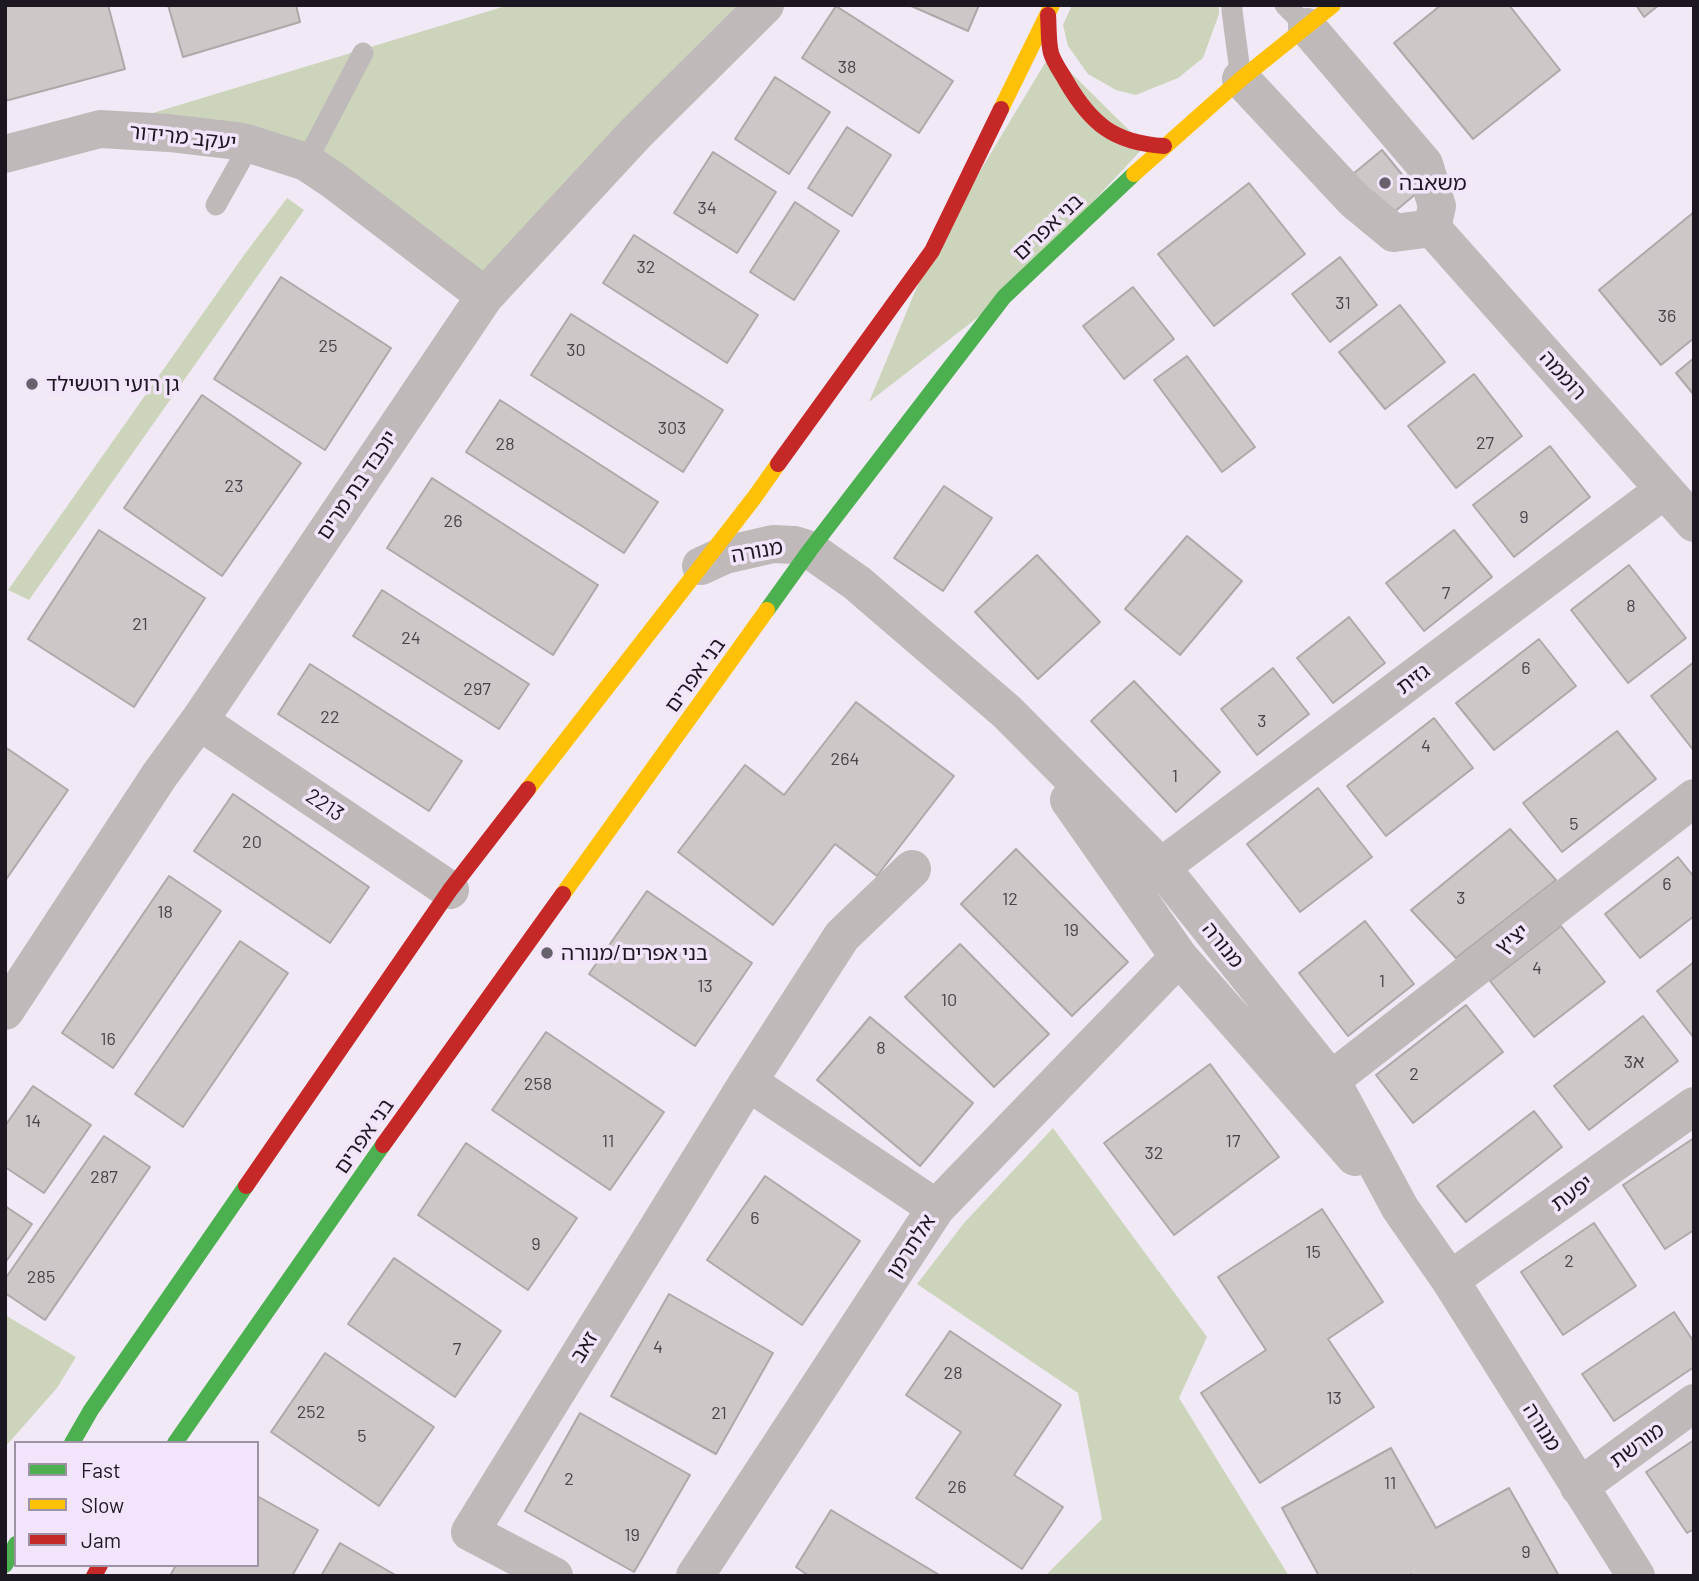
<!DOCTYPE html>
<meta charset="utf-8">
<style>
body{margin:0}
#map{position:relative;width:1699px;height:1581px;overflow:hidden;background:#f1eaf6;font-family:Barlow,sans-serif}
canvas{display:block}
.frame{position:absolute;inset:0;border:7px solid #1d1721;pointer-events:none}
.legend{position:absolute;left:14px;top:1441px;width:245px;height:126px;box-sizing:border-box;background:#f2e5fb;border:2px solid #9d93a4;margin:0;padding:9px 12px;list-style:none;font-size:21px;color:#1d1721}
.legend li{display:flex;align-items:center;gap:14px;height:35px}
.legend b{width:35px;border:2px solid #9d93a4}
</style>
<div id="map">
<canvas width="1699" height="1581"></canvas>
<div class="frame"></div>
<ul class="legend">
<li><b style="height:9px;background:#4caf50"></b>Fast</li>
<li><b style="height:9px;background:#ffc107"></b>Slow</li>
<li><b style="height:9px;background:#c62828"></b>Jam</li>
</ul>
</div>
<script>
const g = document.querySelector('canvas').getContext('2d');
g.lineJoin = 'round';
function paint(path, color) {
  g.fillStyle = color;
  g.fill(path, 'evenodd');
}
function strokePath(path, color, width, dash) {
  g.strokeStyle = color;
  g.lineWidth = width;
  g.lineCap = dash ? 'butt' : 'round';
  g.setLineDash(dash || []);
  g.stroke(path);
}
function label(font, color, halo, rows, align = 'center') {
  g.font = font + ' Barlow,"Noto Sans Hebrew",sans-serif';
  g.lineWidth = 7;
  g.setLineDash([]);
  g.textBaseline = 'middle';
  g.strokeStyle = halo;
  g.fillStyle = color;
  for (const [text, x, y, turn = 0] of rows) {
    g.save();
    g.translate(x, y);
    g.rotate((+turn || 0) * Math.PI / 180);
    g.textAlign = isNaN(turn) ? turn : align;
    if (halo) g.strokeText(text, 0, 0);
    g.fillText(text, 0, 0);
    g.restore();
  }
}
const green = new Path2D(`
 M 509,5 L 765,5 L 485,296 L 333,180 L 100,129 Z
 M 1072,5 L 1219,5 L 1219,14 L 1203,58 L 1178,78 L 1136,95 L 1116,90 L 1088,74 L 1068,46 L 1063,25 Z
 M 1051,53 L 1145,146 L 1004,297 L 869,402 L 932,251 Z
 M 287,198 L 304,210 L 29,600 L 8,590 L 244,255 Z
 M 1053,1128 L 1207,1337 L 1179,1398 L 1289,1576 L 1045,1576 L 1102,1519 L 1078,1393 L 917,1284 L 964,1223 Z
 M 5,1315 L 76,1357 L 57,1388 L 5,1447 Z`);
const building = new Path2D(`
 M 5,5 L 108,5 L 125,69 L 5,101 Z
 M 168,5 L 296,5 L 300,22 L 183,57 Z
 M 909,5 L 979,5 L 968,31 Z
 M 1441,5 L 1509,5 L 1560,70 L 1473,139 L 1394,43 Z
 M 1636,5 L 1659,5 L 1644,17 Z
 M 836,6 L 953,81 L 919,133 L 802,58 Z
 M 775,77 L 830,112 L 789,174 L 735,139 Z
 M 847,127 L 891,155 L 852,216 L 808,188 Z
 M 1382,150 L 1417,193 L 1388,217 L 1353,174 Z
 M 713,152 L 776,192 L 737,253 L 674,213 Z
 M 1249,183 L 1305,254 L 1214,326 L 1158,254 Z
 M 795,202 L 839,231 L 794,300 L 750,272 Z
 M 1694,212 L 1694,338 L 1661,365 L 1599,290 Z
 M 634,235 L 758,315 L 727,363 L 603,283 Z
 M 1340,257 L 1377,305 L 1330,342 L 1292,294 Z
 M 281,277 L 391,348 L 325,450 L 214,379 Z
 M 1133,287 L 1174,339 L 1124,379 L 1083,326 Z
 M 1400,305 L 1445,362 L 1385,409 L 1339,352 Z
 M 571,314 L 723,410 L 683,472 L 531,375 Z
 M 1187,356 L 1255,447 L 1222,472 L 1154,380 Z
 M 1694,358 L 1694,395 L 1676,373 Z
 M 1474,374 L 1522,436 L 1456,488 L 1408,426 Z
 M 202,395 L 301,463 L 222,576 L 124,508 Z
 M 500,400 L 658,502 L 624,553 L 466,452 Z
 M 1550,446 L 1590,497 L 1514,557 L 1473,505 Z
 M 432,478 L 598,585 L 553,655 L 387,548 Z
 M 944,486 L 992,518 L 943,591 L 894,558 Z
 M 99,530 L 205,598 L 134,707 L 28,639 Z
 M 1454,530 L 1492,577 L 1424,631 L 1386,583 Z
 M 1187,536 L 1242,581 L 1180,655 L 1125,609 Z
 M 1037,555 L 1100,622 L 1038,679 L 975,612 Z
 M 1629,565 L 1686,638 L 1628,683 L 1571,610 Z
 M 382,590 L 529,684 L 499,729 L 353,636 Z
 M 1349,617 L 1385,663 L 1333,703 L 1297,658 Z
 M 1539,639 L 1576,686 L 1494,750 L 1456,703 Z
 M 1694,662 L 1694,751 L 1651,696 Z
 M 310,664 L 462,761 L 429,811 L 278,714 Z
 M 1273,668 L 1309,714 L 1257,755 L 1221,709 Z
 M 1134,681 L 1220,772 L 1176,812 L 1091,721 Z
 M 856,702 L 954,776 L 877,876 L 835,844 L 773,925 L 678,852 L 745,765 L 784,795 Z
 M 1434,718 L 1473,768 L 1386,836 L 1347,786 Z
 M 1617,731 L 1656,779 L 1562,852 L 1523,803 Z
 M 5,747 L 68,790 L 5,881 Z
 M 1318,788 L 1372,857 L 1300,912 L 1247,844 Z
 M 233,794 L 369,887 L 330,943 L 194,851 Z
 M 1510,829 L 1556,880 L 1456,958 L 1411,910 Z
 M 1016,849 L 1128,962 L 1072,1016 L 961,904 Z
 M 1678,857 L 1694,877 L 1694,916 L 1640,958 L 1605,914 Z
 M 169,876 L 221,911 L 113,1068 L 62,1033 Z
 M 647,891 L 752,963 L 695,1046 L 589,974 Z
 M 1365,921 L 1414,984 L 1348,1036 L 1299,973 Z
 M 1561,926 L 1605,982 L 1534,1037 L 1490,981 Z
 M 240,941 L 288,973 L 183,1127 L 135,1094 Z
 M 960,944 L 1049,1034 L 994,1087 L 905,997 Z
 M 1694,962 L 1694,1038 L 1657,991 Z
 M 1466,1005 L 1503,1052 L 1413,1123 L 1376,1075 Z
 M 1643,1016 L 1678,1061 L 1589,1130 L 1554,1086 Z
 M 870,1017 L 973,1103 L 920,1166 L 817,1080 Z
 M 546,1032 L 664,1112 L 610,1190 L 492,1110 Z
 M 1210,1064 L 1279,1157 L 1174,1235 L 1104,1143 Z
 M 33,1086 L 91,1125 L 44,1193 L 5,1167 L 5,1126 Z
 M 1534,1111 L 1562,1147 L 1466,1222 L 1437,1186 Z
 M 104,1136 L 150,1167 L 45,1320 L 5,1293 L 5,1279 Z
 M 1694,1138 L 1694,1230 L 1665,1249 L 1623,1185 Z
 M 466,1143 L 577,1218 L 528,1290 L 418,1215 Z
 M 765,1176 L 860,1241 L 802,1325 L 707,1260 Z
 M 5,1206 L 32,1224 L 5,1263 Z
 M 1322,1209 L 1383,1302 L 1328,1339 L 1374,1407 L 1260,1483 L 1201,1393 L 1266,1350 L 1218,1277 Z
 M 1594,1223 L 1636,1286 L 1563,1335 L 1521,1272 Z
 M 394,1258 L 501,1331 L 455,1397 L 348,1324 Z
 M 669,1294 L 773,1353 L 716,1454 L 611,1396 Z
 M 1674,1312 L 1694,1342 L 1694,1367 L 1614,1421 L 1582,1374 Z
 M 950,1331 L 1061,1405 L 1014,1475 L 1063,1507 L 1022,1569 L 916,1498 L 961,1432 L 906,1395 Z
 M 325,1353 L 434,1427 L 379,1506 L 271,1432 Z
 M 580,1413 L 690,1475 L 634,1572 L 525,1511 Z
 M 1694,1440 L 1694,1529 L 1687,1533 L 1646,1472 Z
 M 1391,1448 L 1436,1528 L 1509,1488 L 1559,1576 L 1411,1576 L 1411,1574 L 1408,1576 L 1319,1576 L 1282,1508 Z
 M 257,1496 L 318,1530 L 292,1576 L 170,1576 L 176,1565 L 257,1565 Z
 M 831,1510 L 941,1576 L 809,1576 L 796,1567 Z
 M 340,1543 L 397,1576 L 321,1576 Z`);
const lane = new Path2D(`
 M 1232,5 L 1232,11 L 1241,79
 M 1285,5 L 1307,27
 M 306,162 L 363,53
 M 216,205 L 250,144`);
const street = new Path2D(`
 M 1241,79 L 1354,200 L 1394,233 L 1432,228 L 1437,206 L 1424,164 L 1307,27
 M 5,154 L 100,129 L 169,133 L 237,141 L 250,144 L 306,162 L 333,180 L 485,296
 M 1432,228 L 1694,523
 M 701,566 L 725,555 L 773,544 L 794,545 L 810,550 L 857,583 L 1007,712 L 1161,867 L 1331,1080 L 1400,1208 L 1450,1280 L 1636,1576
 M 199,721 L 450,890
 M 1069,800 L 1179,957 L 1355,1157
 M 1161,867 L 1664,490
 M 5,1011 L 159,776 L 199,721 L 485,296 L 636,133 L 765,5
 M 1331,1080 L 1694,798
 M 748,1082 L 842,936 L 912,869
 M 1450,1280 L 1694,1106
 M 1579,1487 L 1694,1403
 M 554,1576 L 470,1532 L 748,1082 L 936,1208
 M 695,1576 L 936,1208 L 1179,957`);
const fast = new Path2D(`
 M 767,610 L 810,550 L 1004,297 L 1134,174
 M 72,1443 L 91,1410 L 246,1186
 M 175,1443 L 383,1145
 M 5,1565 L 16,1544`);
const slow = new Path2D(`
 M 1001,109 L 1052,5
 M 1134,174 L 1241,79 L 1333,5
 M 528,789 L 754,498 L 778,464
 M 563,894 L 767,610`);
const jam = new Path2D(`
 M 1048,15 C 1049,27 1048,41 1051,53 C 1054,63 1061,72 1066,81 C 1091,124 1114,143 1164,146
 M 778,464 L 932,251 L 1001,109
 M 383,1145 L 563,894
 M 246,1186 L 450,890 L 528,789
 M 94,1576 L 100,1565`);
const markers = [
 [1385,183,7,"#67616c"],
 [32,384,7,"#67616c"],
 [547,953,7,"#67616c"]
];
const numberNames = [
 ["38",847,67],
 ["34",707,208],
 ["32",646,267],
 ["31",1343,303],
 ["36",1667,316],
 ["25",328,346],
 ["30",576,350],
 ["303",672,428],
 ["27",1485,443],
 ["28",505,444],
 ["23",234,486],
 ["9",1524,517],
 ["26",453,521],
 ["7",1446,593],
 ["8",1631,606],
 ["21",140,624],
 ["24",411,638],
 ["6",1526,668],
 ["297",477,689],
 ["22",330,717],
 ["3",1262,721],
 ["4",1426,746],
 ["264",845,759],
 ["1",1175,776],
 ["5",1574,824],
 ["20",252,842],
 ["6",1667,884],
 ["3",1461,898],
 ["12",1010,899],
 ["18",165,912],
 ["19",1071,930],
 ["4",1537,968],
 ["1",1382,981],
 ["13",705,986],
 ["10",949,1000],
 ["16",108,1039],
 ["8",881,1048],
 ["3א",1634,1062],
 ["2",1414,1074],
 ["258",538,1084],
 ["14",33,1121],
 ["11",608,1141],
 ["17",1233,1141],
 ["32",1154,1153],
 ["287",104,1177],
 ["6",755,1218],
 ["9",536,1244],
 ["15",1313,1252],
 ["2",1569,1261],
 ["285",41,1277],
 ["4",658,1347],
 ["7",457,1349],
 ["28",953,1373],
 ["13",1334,1398],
 ["252",311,1412],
 ["21",719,1413],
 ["5",362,1436],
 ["2",569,1479],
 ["11",1390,1483],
 ["26",957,1487],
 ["19",632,1535],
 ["9",1526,1552]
];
const streetNames = [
 ["יעקב מרידור",183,137,6],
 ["בני אפרים",1048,227,-43],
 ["רוממה",1563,375,48],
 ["יוכבד בת מרים",357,485,-56],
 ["מנורה",757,551,-10],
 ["בני אפרים",695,675,-54],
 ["גזית",1413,679,-37],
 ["2213",325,805,34],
 ["יציץ",1512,939,-38],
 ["מנורה",1223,945,51],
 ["בני אפרים",364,1136,-55],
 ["יפעת",1572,1193,-36],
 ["אלתרמן",911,1246,-57],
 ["זאב",584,1347,-58],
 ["מנורה",1542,1427,58],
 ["מורשת",1637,1445,-36]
];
const poiNames = [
 ["משאבה",1399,183],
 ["גן רועי רוטשילד",46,384],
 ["בני אפרים/מנורה",561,953]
];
paint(green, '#ccd5bb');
paint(building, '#cec7c8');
strokePath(building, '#afa8a9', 2);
strokePath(lane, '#bfb9b9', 21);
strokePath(street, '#bfb9b9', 38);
strokePath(fast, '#4caf50', 16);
strokePath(slow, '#ffc107', 16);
strokePath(jam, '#c62828', 16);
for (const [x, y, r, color] of markers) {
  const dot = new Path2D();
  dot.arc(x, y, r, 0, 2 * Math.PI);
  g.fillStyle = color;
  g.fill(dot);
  strokePath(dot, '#f2e5fb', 2.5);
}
label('18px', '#49434b', null, numberNames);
label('21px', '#1d1721', '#f2e5fb', streetNames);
label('21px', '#1d1721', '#f2e5fb', poiNames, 'left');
</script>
